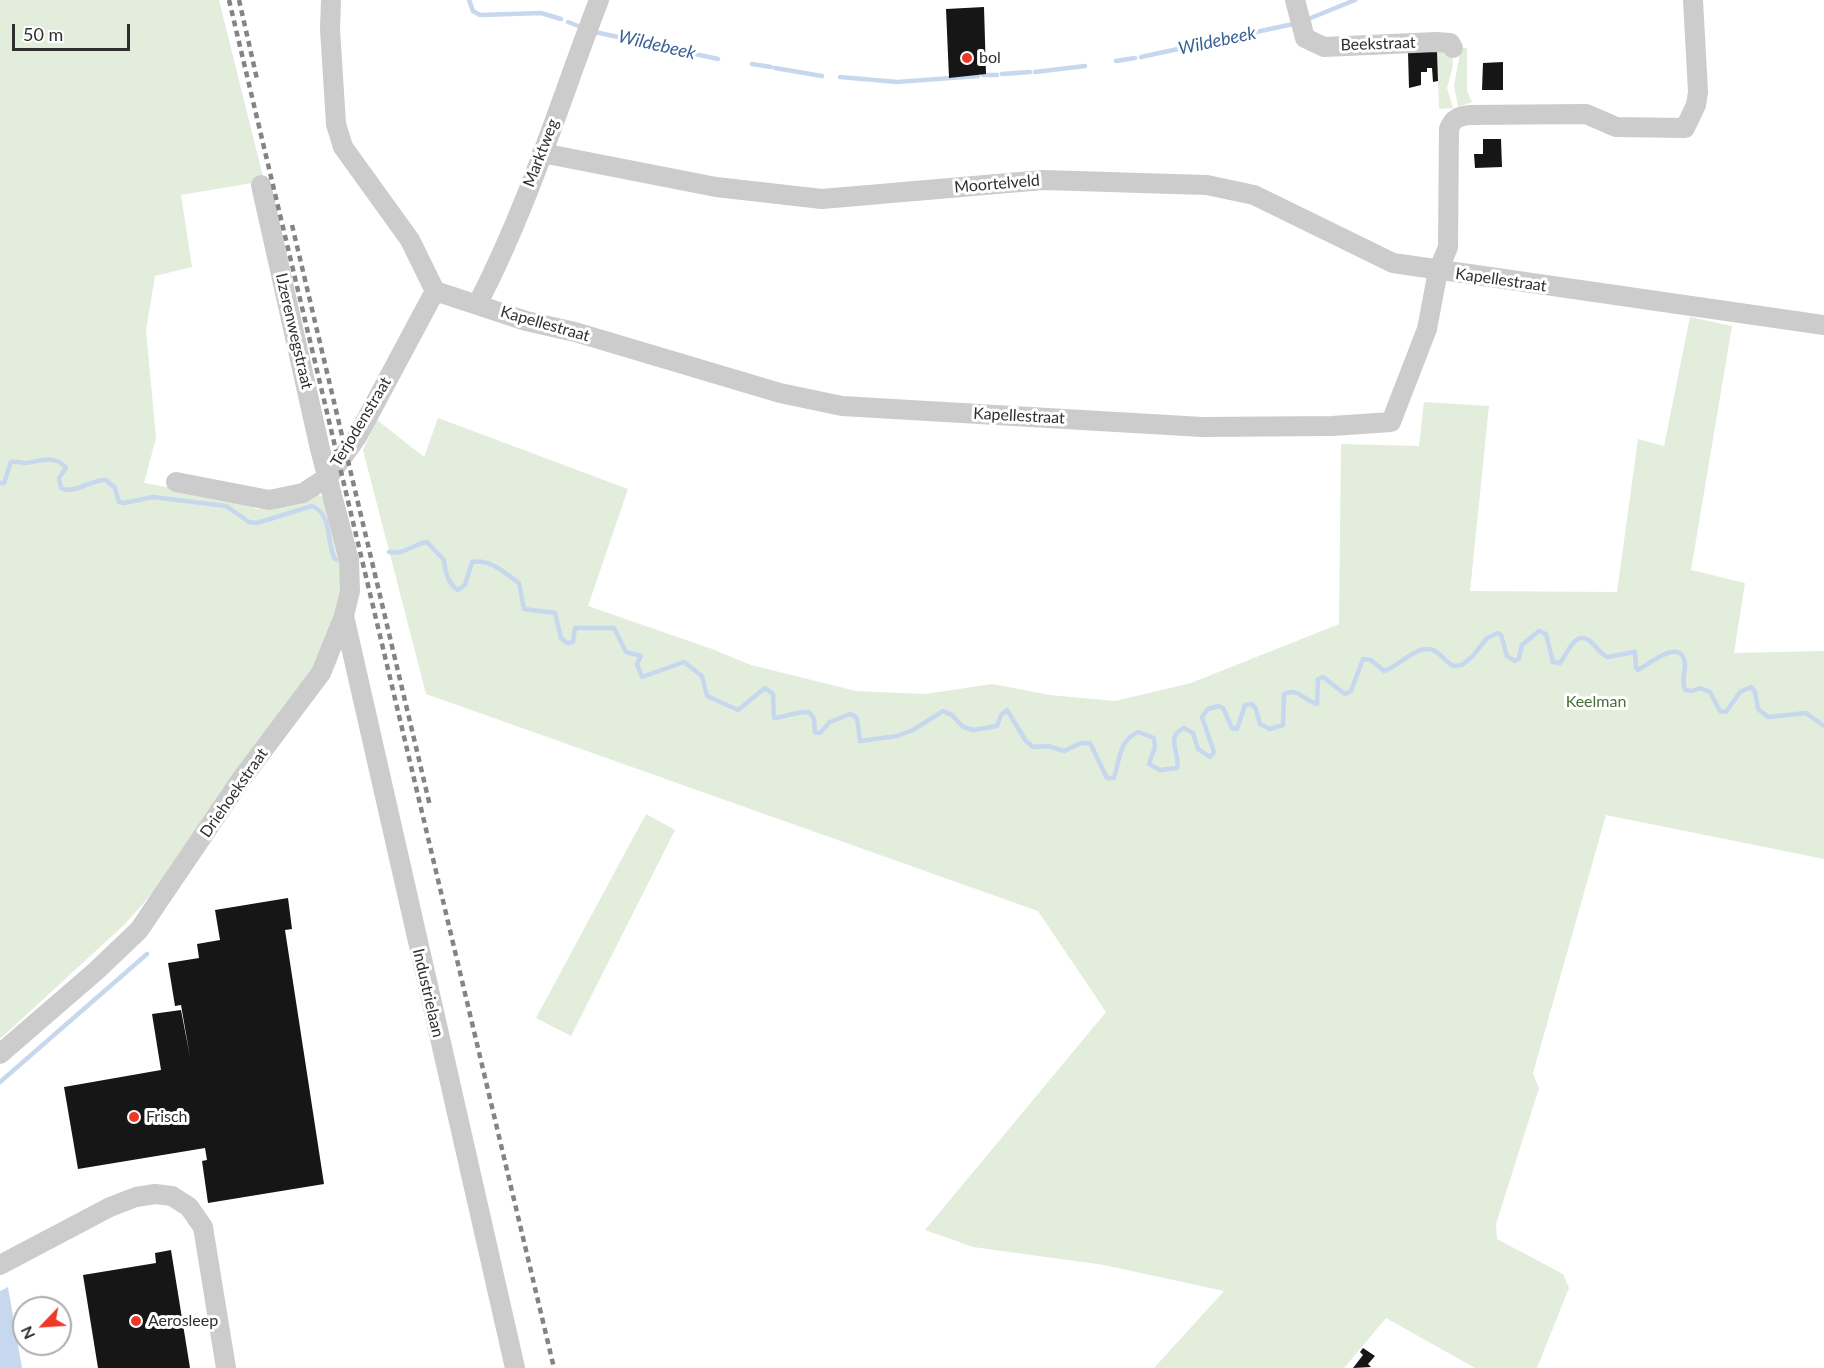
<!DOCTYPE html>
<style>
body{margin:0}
#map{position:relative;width:1824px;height:1368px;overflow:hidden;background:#fff;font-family:Lato,sans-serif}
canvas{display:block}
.north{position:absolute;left:12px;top:1296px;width:60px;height:60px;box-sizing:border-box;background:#fff;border:2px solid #acacac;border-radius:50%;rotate:245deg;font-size:16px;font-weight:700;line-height:24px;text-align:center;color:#2f2f2f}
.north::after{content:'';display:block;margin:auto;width:21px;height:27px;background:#f03827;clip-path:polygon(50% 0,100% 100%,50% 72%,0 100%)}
.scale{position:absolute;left:12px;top:24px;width:118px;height:27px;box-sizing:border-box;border:3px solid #2f2f2f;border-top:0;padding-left:8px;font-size:18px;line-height:21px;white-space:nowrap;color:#2f2f2f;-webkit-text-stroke:4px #fff;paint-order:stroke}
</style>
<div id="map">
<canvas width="1824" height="1368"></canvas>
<div class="north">N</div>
<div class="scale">50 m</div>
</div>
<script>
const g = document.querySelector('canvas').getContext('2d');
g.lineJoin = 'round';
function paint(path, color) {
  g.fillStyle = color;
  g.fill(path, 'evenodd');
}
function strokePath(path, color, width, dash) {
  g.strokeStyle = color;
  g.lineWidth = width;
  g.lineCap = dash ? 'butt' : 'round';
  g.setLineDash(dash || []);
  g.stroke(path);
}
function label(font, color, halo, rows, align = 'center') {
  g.font = font + ' Lato,sans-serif';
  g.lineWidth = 6;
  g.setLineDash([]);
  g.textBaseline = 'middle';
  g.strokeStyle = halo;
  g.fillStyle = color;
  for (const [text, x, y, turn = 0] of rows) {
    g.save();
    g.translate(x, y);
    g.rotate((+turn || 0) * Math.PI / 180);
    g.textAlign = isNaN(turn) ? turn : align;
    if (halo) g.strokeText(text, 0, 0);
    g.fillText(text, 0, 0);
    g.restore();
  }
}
const green = new Path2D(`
 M 0,0 L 219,0 L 264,181 L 181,195 L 192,267 L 155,276 L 146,330 L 156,438 L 144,483 L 246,501 L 256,509 L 279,506 L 317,493 L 328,502 L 345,571 L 334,630 L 318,664 L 156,889 L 125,924 L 0,1039 Z
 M 1461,48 L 1467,48 L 1467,91 L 1472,102 L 1458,107 L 1454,85 Z
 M 1437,51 L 1452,52 L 1453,66 L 1447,88 L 1453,108 L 1439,109 Z
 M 1690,317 L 1732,326 L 1691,570 L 1745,583 L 1734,653 L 1824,651 L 1824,859 L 1606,815 L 1533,1073 L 1539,1088 L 1496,1224 L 1497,1239 L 1563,1274 L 1569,1288 L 1537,1368 L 1475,1368 L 1386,1318 L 1344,1368 L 1154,1368 L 1224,1291 L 1104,1265 L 973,1247 L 925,1230 L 1106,1012 L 1038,911 L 426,694 L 363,450 L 377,420 L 424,457 L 438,418 L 628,489 L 588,606 L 712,649 L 751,665 L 856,691 L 925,694 L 992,684 L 1050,695 L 1115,701 L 1191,683 L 1339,624 L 1341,444 L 1419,446 L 1424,402 L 1489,406 L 1470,591 L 1617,592 L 1638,439 L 1664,446 Z
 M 646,814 L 675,830 L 571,1036 L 536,1018 Z`);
const water = new Path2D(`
 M 8,1287 L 22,1368 L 0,1368 L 0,1291 Z`);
const stream = new Path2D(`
 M 469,0 L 473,11 L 480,15 L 541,13 L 561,19
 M 1306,20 L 1355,0
 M 568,22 L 581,27
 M 595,32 L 718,59
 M 1141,57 L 1293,24
 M 1116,61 L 1135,58
 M 752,64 L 771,67
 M 775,68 L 822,76
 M 1035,72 L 1085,66
 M 1002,74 L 1030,72
 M 983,75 L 997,75
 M 840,77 L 897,82 L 978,76
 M 0,483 L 4,483 L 11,462 C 17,461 21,463 26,463 C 41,461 54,454 66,468 L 59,478 L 61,488 C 75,495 91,479 106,480 L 115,488 L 119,502 L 124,503 L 153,497 L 226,506 L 249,522 L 257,523 L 312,506 C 333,514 326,543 335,559 L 342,561
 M 389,552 C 405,555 413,544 427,542 L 444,560 C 445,572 448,584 458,590 L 465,585 L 472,562 C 491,559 503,572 519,583 L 524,609 L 555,613 L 561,638 L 567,643 L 573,642 L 575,628 L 614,628 L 626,652 L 641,656 L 637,664 L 642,677 L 684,662 L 702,676 L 707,696 L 738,710 L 765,688 L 773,694 L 774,718 C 787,717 796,711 809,712 L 814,719 L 815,732 L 820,733 L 830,722 L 850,714 L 857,718 L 860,741 L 897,736 L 913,730 L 943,711 L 952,715 L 963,727 L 973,730 L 997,726 L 1001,715 L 1007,710 L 1026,741 L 1033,747 L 1048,746 L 1064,751 L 1081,743 L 1090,743 L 1107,778 L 1114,778 C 1120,759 1118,742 1138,732 L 1154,738 L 1155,747 L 1149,764 L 1160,770 L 1177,768 C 1181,753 1164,737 1184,728 L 1193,733 L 1198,749 L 1210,757 L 1214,752 L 1202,717 L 1208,709 L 1218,706 L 1223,708 L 1232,728 L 1237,729 L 1245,705 L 1252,704 L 1256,709 L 1260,724 L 1270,729 L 1283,725 L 1284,694 C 1298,687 1304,701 1317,704 L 1318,679 L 1323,677 L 1345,694 L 1351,691 L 1363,659 L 1371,660 L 1384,671 C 1399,667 1418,642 1435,651 C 1442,655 1446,662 1453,666 L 1462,665 L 1473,656
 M 1475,653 L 1487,638 L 1498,633 L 1501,635 L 1507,656 L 1515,661 L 1519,658 L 1522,645 L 1539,631 L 1546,634 L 1553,662 L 1560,663 C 1568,653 1576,626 1593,644 C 1598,649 1600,653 1607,657 L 1635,652 L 1636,668 L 1638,670 C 1648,665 1684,634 1685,666 C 1685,675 1681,680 1685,690 L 1692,691 L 1700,688 L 1710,692 L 1720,711 L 1726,712 L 1740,692 L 1751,687 L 1755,692 L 1758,709 L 1768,717 L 1806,713 L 1824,726
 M 0,1082 L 147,954`);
const building = new Path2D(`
 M 984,7 L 986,74 L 949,78 L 946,9 Z
 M 1437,51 L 1438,81 L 1433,82 L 1432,68 L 1427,68 L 1427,72 L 1421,72 L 1421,85 L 1409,88 L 1408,52 Z
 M 1503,62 L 1503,90 L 1482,90 L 1483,63 Z
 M 1483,139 L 1501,139 L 1502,167 L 1475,168 L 1474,154 L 1483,154 Z
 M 288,898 L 292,929 L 285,930 L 324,1184 L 208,1203 L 202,1161 L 207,1160 L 205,1148 L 78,1169 L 64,1087 L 161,1070 L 152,1014 L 181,1010 L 190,1057 L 181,1005 L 175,1006 L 168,963 L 199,958 L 197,944 L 220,940 L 215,910 Z
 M 171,1250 L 190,1368 L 98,1368 L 83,1275 L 156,1263 L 155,1253 Z
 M 1363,1348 L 1375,1356 L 1368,1364 L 1371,1367 L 1353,1368 L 1363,1355 L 1360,1352 Z`);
const street = new Path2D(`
 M 331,0 L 330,29 L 336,124 L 343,147 L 410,240 L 435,291 L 526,321 L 575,332 L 780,393 L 842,406 L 1202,427 L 1332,426 L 1391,422 L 1427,329 L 1438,271 L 1448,247 L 1449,129 C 1453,118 1459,116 1470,115 L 1586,114 L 1616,127 L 1685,128 L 1696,105 L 1698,92 L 1693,0
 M 1295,0 L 1305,38 L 1324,47 L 1436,42 L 1450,43 L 1453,48
 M 542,153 L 716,187 L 822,199 L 1043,180 L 1207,185 L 1254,195 L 1393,263 L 1824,325
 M 478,303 C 528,207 560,101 599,0
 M 176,482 L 269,500 L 303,493 L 329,476 L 357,437 L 435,291
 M 344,616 L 515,1368
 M 0,1054 L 96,971 L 139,930 L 242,778 L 321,673 L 344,616 L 350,591 L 349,560 L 320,449 L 261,185
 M 0,1265 L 110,1207 L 136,1197 L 155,1194 L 172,1196 L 189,1207 L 203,1227 L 226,1368`);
const rail = new Path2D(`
 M 229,0 L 554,1368
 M 239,0 L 257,79
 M 292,225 L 430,806`);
const markers = [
 [967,58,6,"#f03827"],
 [134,1117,6,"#f03827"],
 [136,1321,6,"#f03827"]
];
const streetNames = [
 ["Beekstraat",1378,44,-2],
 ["Marktweg",541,153,-69],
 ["Moortelveld",997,184,-5],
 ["Kapellestraat",1501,280,8],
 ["Kapellestraat",545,324,16],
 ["IJzerenwegstraat",294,331,77],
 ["Kapellestraat",1019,416,3],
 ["Terjodenstraat",361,422,-59],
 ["Driehoekstraat",234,793,-55],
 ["Industrielaan",428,993,77]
];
const poiNames = [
 ["bol",979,58],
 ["Frisch",146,1117],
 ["Aerosleep",148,1321]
];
const parkNames = [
 ["Keelman",1596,702]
];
const waterNames = [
 ["Wildebeek",1217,41,-12],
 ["Wildebeek",657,45,13]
];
paint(green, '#e2eddc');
paint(water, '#c7d8ee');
strokePath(stream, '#c7d8ee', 4.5);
paint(building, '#161616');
strokePath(street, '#ccc', 20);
strokePath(rail, '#848484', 4.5, [6, 4.5]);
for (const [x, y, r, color] of markers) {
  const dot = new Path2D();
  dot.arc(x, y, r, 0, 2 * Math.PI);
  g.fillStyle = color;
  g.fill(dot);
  strokePath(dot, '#fff', 2);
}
label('16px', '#2f2f2f', '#fff', streetNames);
label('16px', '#2f2f2f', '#fff', poiNames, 'left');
label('16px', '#496d39', '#fff', parkNames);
label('italic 18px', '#386296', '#fff', waterNames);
</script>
